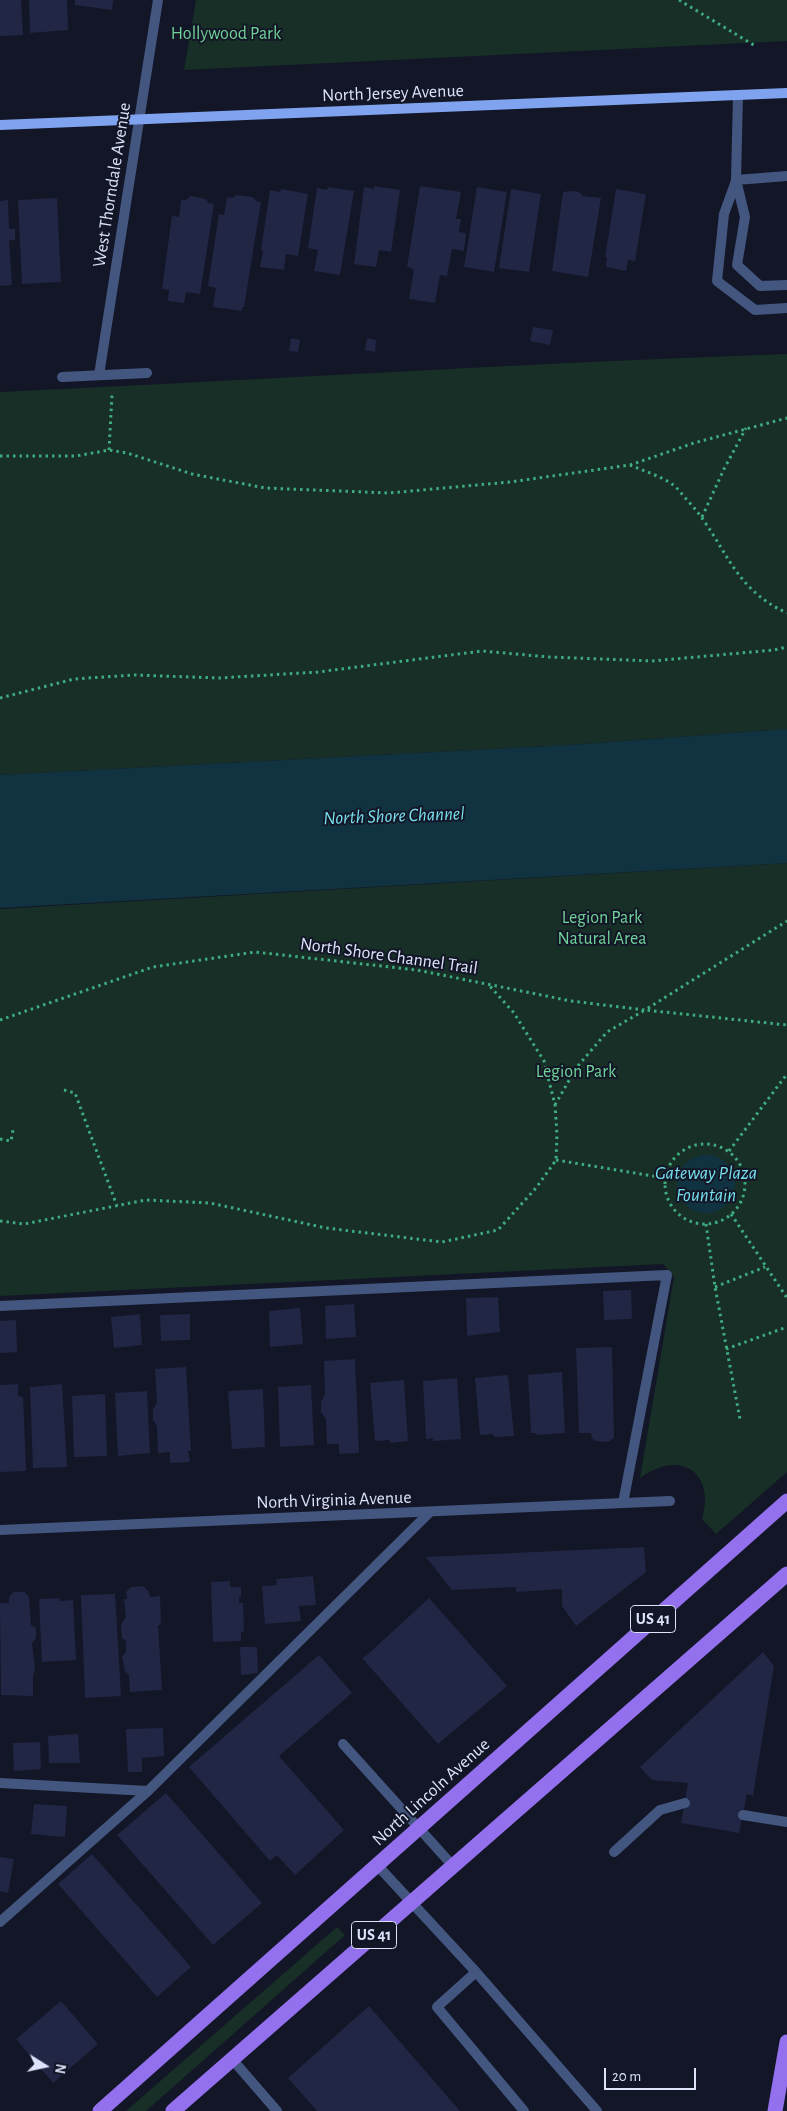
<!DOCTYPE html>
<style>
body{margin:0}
#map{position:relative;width:787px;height:2111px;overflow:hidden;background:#131626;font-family:"Alegreya Sans",sans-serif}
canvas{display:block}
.north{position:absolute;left:20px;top:2041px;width:50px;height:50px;-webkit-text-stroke:4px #131626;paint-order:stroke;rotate:100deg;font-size:14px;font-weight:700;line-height:20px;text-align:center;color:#dce3fb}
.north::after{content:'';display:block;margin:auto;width:18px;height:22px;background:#dce3fb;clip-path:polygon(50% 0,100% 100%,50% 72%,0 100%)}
.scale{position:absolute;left:604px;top:2068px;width:92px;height:22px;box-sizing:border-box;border:2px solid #dce3fb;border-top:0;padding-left:6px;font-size:15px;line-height:18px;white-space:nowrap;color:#dce3fb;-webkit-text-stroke:4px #131626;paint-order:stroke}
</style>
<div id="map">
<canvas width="787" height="2111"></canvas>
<div class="north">N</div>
<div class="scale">20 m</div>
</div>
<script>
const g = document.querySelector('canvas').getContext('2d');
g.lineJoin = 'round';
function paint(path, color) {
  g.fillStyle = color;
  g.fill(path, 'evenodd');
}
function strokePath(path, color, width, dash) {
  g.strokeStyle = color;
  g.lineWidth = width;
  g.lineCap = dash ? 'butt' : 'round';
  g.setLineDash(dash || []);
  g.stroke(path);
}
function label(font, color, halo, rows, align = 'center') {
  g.font = font + ' "Alegreya Sans",sans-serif';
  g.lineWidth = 4;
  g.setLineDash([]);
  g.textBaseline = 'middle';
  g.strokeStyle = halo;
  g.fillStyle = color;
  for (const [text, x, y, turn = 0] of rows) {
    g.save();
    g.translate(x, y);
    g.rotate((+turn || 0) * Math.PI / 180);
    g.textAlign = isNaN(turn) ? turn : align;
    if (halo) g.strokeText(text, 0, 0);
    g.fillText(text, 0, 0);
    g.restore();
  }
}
const green = new Path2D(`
 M 196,0 L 787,0 L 787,41 L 184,70 Z
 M 787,354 L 787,729 L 570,745 L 0,775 L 0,392 C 262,380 525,363 787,354 Z
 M 787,863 L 787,1472 L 716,1534 L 702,1519 C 716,1471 679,1449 640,1478 L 674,1277 L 663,1264 L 0,1296 L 0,909 Z
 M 337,1927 L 345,1935 L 146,2111 L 126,2111 Z`);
const water = new Path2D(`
 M 787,729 L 787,863 L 0,908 L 0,775 L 570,745 Z
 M677 1184a29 29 0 1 1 58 0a29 29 0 1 1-58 0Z`);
const building = new Path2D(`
 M 0,0 L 21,0 L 23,35 L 0,36 Z
 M 29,0 L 67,0 L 68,30 L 30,33 Z
 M 75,0 L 113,0 L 112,10 L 75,5 Z
 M 374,186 L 400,190 L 391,252 L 379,250 L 376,267 L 354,264 L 364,187 L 374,189 Z
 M 420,186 L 461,192 L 456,219 L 461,219 L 459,232 L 466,233 L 464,251 L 452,249 L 447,276 L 440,275 L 435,303 L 409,299 L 414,269 L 407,267 Z
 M 328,187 L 354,191 L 340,275 L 314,271 L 318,250 L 308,248 L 317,188 L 327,190 Z
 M 477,187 L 507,192 L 494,272 L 464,267 Z
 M 281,189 L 308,194 L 298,256 L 286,254 L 284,270 L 260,267 L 263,251 L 261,250 L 270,190 L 280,192 Z
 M 511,189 L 541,194 L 529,272 L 499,268 Z
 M 616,189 L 646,194 L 635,261 L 628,260 L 626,271 L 606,267 L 607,257 L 605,257 Z
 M 571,191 L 579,192 L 583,196 L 601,198 L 588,277 L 552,271 L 563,192 Z
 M 236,195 L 253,197 L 256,201 L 261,202 L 244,307 L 242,307 L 242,311 L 213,307 L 216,288 L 208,286 L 219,214 L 224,215 L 227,197 L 233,198 Z
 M 191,196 L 206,199 L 208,203 L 214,204 L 200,294 L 186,292 L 184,303 L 168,301 L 169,290 L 162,289 L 172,216 L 179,217 L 181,200 L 186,200 Z
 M 57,198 L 61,282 L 22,284 L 18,200 Z
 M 8,200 L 9,229 L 15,229 L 15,240 L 9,240 L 12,285 L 0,286 L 0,201 Z
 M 533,327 L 553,330 L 550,345 L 530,341 Z
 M 291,338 L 300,340 L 298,352 L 289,351 Z
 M 367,338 L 376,340 L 375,352 L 365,350 Z
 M 631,1290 L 632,1319 L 604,1320 L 603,1291 Z
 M 498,1297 L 500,1332 L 467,1336 L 466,1298 Z
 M 354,1304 L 356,1337 L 326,1339 L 325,1306 Z
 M 300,1308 L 303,1344 L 270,1347 L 269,1311 Z
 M 140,1314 L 142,1345 L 114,1348 L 111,1317 Z
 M 190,1314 L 190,1340 L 161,1341 L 160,1315 Z
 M 16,1320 L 17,1352 L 0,1353 L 0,1321 Z
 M 612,1347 L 614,1438 L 608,1442 L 595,1441 L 592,1438 L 591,1433 L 579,1433 L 576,1348 Z
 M 355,1359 L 359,1453 L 339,1454 L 339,1444 L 327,1444 L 326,1419 L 321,1412 L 321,1402 L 325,1394 L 324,1361 Z
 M 186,1367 L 191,1451 L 188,1451 L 190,1462 L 170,1463 L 170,1452 L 158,1453 L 157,1426 L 153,1420 L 153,1409 L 157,1403 L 155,1369 Z
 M 562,1372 L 565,1433 L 536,1435 L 537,1433 L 531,1433 L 528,1375 Z
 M 508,1375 L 514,1436 L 494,1437 L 493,1434 L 480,1435 L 475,1378 Z
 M 457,1378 L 461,1439 L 433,1441 L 433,1438 L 426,1439 L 423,1381 Z
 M 404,1380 L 408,1441 L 390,1443 L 390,1440 L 375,1441 L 370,1383 Z
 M 18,1384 L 18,1396 L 23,1397 L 26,1471 L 0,1472 L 0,1385 Z
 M 62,1384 L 67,1467 L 33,1468 L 30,1387 Z
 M 311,1385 L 314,1445 L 280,1447 L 278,1387 Z
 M 263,1389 L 265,1447 L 232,1449 L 228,1391 Z
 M 147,1391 L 150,1453 L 118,1456 L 115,1393 Z
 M 105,1394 L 107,1456 L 74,1457 L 72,1396 Z
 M 644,1547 L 646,1572 L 576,1626 L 562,1606 L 562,1589 L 516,1592 L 516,1587 L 452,1590 L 426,1557 Z
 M 313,1576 L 316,1605 L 299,1606 L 301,1621 L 265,1624 L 262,1586 L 277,1585 L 276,1579 Z
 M 230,1581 L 230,1587 L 241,1587 L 241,1597 L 239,1597 L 239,1603 L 243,1603 L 244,1631 L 241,1632 L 241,1641 L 213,1642 L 211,1582 Z
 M 143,1586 L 149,1592 L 150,1597 L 160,1596 L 161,1625 L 158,1625 L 162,1690 L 130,1692 L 129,1675 L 125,1671 L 122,1657 L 126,1652 L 126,1641 L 122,1638 L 121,1625 L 126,1617 L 124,1599 L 127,1599 L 126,1592 L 131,1587 Z
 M 13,1592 L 25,1592 L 29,1597 L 31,1625 L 36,1628 L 36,1638 L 32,1643 L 35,1670 L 33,1675 L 33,1696 L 1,1695 L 0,1603 L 9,1603 L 9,1597 Z
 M 115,1594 L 121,1696 L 85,1698 L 81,1595 Z
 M 60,1598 L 59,1601 L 73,1600 L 76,1660 L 42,1662 L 39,1599 Z
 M 429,1598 L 507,1686 L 438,1744 L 362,1658 L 367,1655 Z
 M 240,1647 L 257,1647 L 258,1673 L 241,1675 Z
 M 763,1652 L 774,1666 L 753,1796 L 747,1794 L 739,1833 L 681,1823 L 688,1783 L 652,1780 L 640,1767 Z
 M 319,1655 L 352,1693 L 279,1756 L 344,1830 L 295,1875 L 277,1855 L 270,1861 L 189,1767 Z
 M 163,1728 L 164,1756 L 142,1758 L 142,1772 L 128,1772 L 126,1729 Z
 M 78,1734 L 80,1763 L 49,1763 L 48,1736 Z
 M 40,1742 L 41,1769 L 14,1771 L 13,1743 Z
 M 166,1793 L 262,1903 L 213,1945 L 117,1835 Z
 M 34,1804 L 67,1806 L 65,1837 L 31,1834 Z
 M 92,1854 L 191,1967 L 157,1997 L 58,1884 Z
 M 0,1857 L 14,1859 L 8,1893 L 0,1891 Z
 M 61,2001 L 98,2044 L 53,2083 L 16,2039 Z
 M 369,2006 L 460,2111 L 317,2111 L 288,2078 Z`);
const path = new Path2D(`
 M 679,0 L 757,47
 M 109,450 L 112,395
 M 0,456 L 76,456 L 109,450 L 127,453 L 192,474 L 265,488 L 389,493 L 510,482 L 630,465 L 694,443 L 787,418
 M 630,465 C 644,471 660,476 672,484 C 678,488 683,496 688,501 C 726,542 730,587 787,613
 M 702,517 L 724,469 L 746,428
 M 0,698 L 74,679 L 134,675 L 219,678 L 318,672 L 482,651 L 549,657 L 652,661 L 774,650 L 787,647
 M 0,1020 L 153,967 L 255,952 L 417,970 L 571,1001 L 645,1010 L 787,921
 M 64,1090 L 75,1093 L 117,1206
 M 555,1105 L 576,1068 L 607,1032 L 645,1010 L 787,1025
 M 0,1139 L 11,1141 L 13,1130
 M665 1184a40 40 0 1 1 80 0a40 40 0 1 1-80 0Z
 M 729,1151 L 787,1074
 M 556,1160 L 665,1178
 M 731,1214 L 787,1298
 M 0,1221 L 24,1224 L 146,1200 L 210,1203 L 326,1228 L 442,1242 L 498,1230 L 536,1188 L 556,1160 L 557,1135 L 555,1105 L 544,1061 L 514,1013 L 488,984
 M 706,1224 L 715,1287 L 740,1419
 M 715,1287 L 765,1267
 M 726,1349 L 787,1327`);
const lane = new Path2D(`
 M 738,95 L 736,180 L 745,217 L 737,265 L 760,286 L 787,285
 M 736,180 L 787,176
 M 736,181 L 724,214 L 717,281 L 755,310 L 787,308
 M 62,377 L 147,373
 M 0,1306 L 667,1275 L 623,1503
 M 343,1744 L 453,1866
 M 0,1783 L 148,1791
 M 743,1815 L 787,1822
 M 614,1852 L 660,1810 L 685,1803
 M 377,1865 L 476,1972 L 597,2111
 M 0,1922 L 148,1791 L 430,1512
 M 476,1972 L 437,2007 L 524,2111
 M 232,2059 L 277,2111`);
const street = new Path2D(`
 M 99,375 L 158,0
 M 0,1530 L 670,1501`);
const secondary = new Path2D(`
 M 0,125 L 787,93`);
const primary = new Path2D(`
 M 100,2111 L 787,1501
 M 173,2111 L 787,1574
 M 775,2111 L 787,2042`);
const shields = [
 [653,1619,45],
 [374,1935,45]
];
const shieldNames = [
 ["US 41",653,1619],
 ["US 41",374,1935]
];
const parkNames = [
 ["Hollywood Park",226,34],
 ["Legion Park",602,918],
 ["Natural Area",602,939],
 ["Legion Park",576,1072]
];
const streetNames = [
 ["North Jersey Avenue",393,93,-2],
 ["West Thorndale Avenue",112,185,-81],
 ["North Shore Channel Trail",389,956,8],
 ["North Virginia Avenue",334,1500,-2],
 ["North Lincoln Avenue",431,1792,-42]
];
const waterNames = [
 ["North Shore Channel",394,816,-2],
 ["Gateway Plaza",706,1173],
 ["Fountain",706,1195]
];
paint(green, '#172f26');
paint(water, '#113341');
paint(building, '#212645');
strokePath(path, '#3fac80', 3, [2.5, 4]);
strokePath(lane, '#435680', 10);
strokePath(street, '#435680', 10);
strokePath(secondary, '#7fa3ef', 10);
strokePath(primary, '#9370ee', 15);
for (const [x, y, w] of shields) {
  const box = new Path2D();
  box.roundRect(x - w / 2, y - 13.5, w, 27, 4);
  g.fillStyle = '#131626';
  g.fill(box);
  strokePath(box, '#dce3fb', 1);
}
label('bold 16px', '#dce3fb', null, shieldNames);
label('18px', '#70d398', '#131626', parkNames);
label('18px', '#dce3fb', '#131626', streetNames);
label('italic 19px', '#77e0ee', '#131626', waterNames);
</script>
